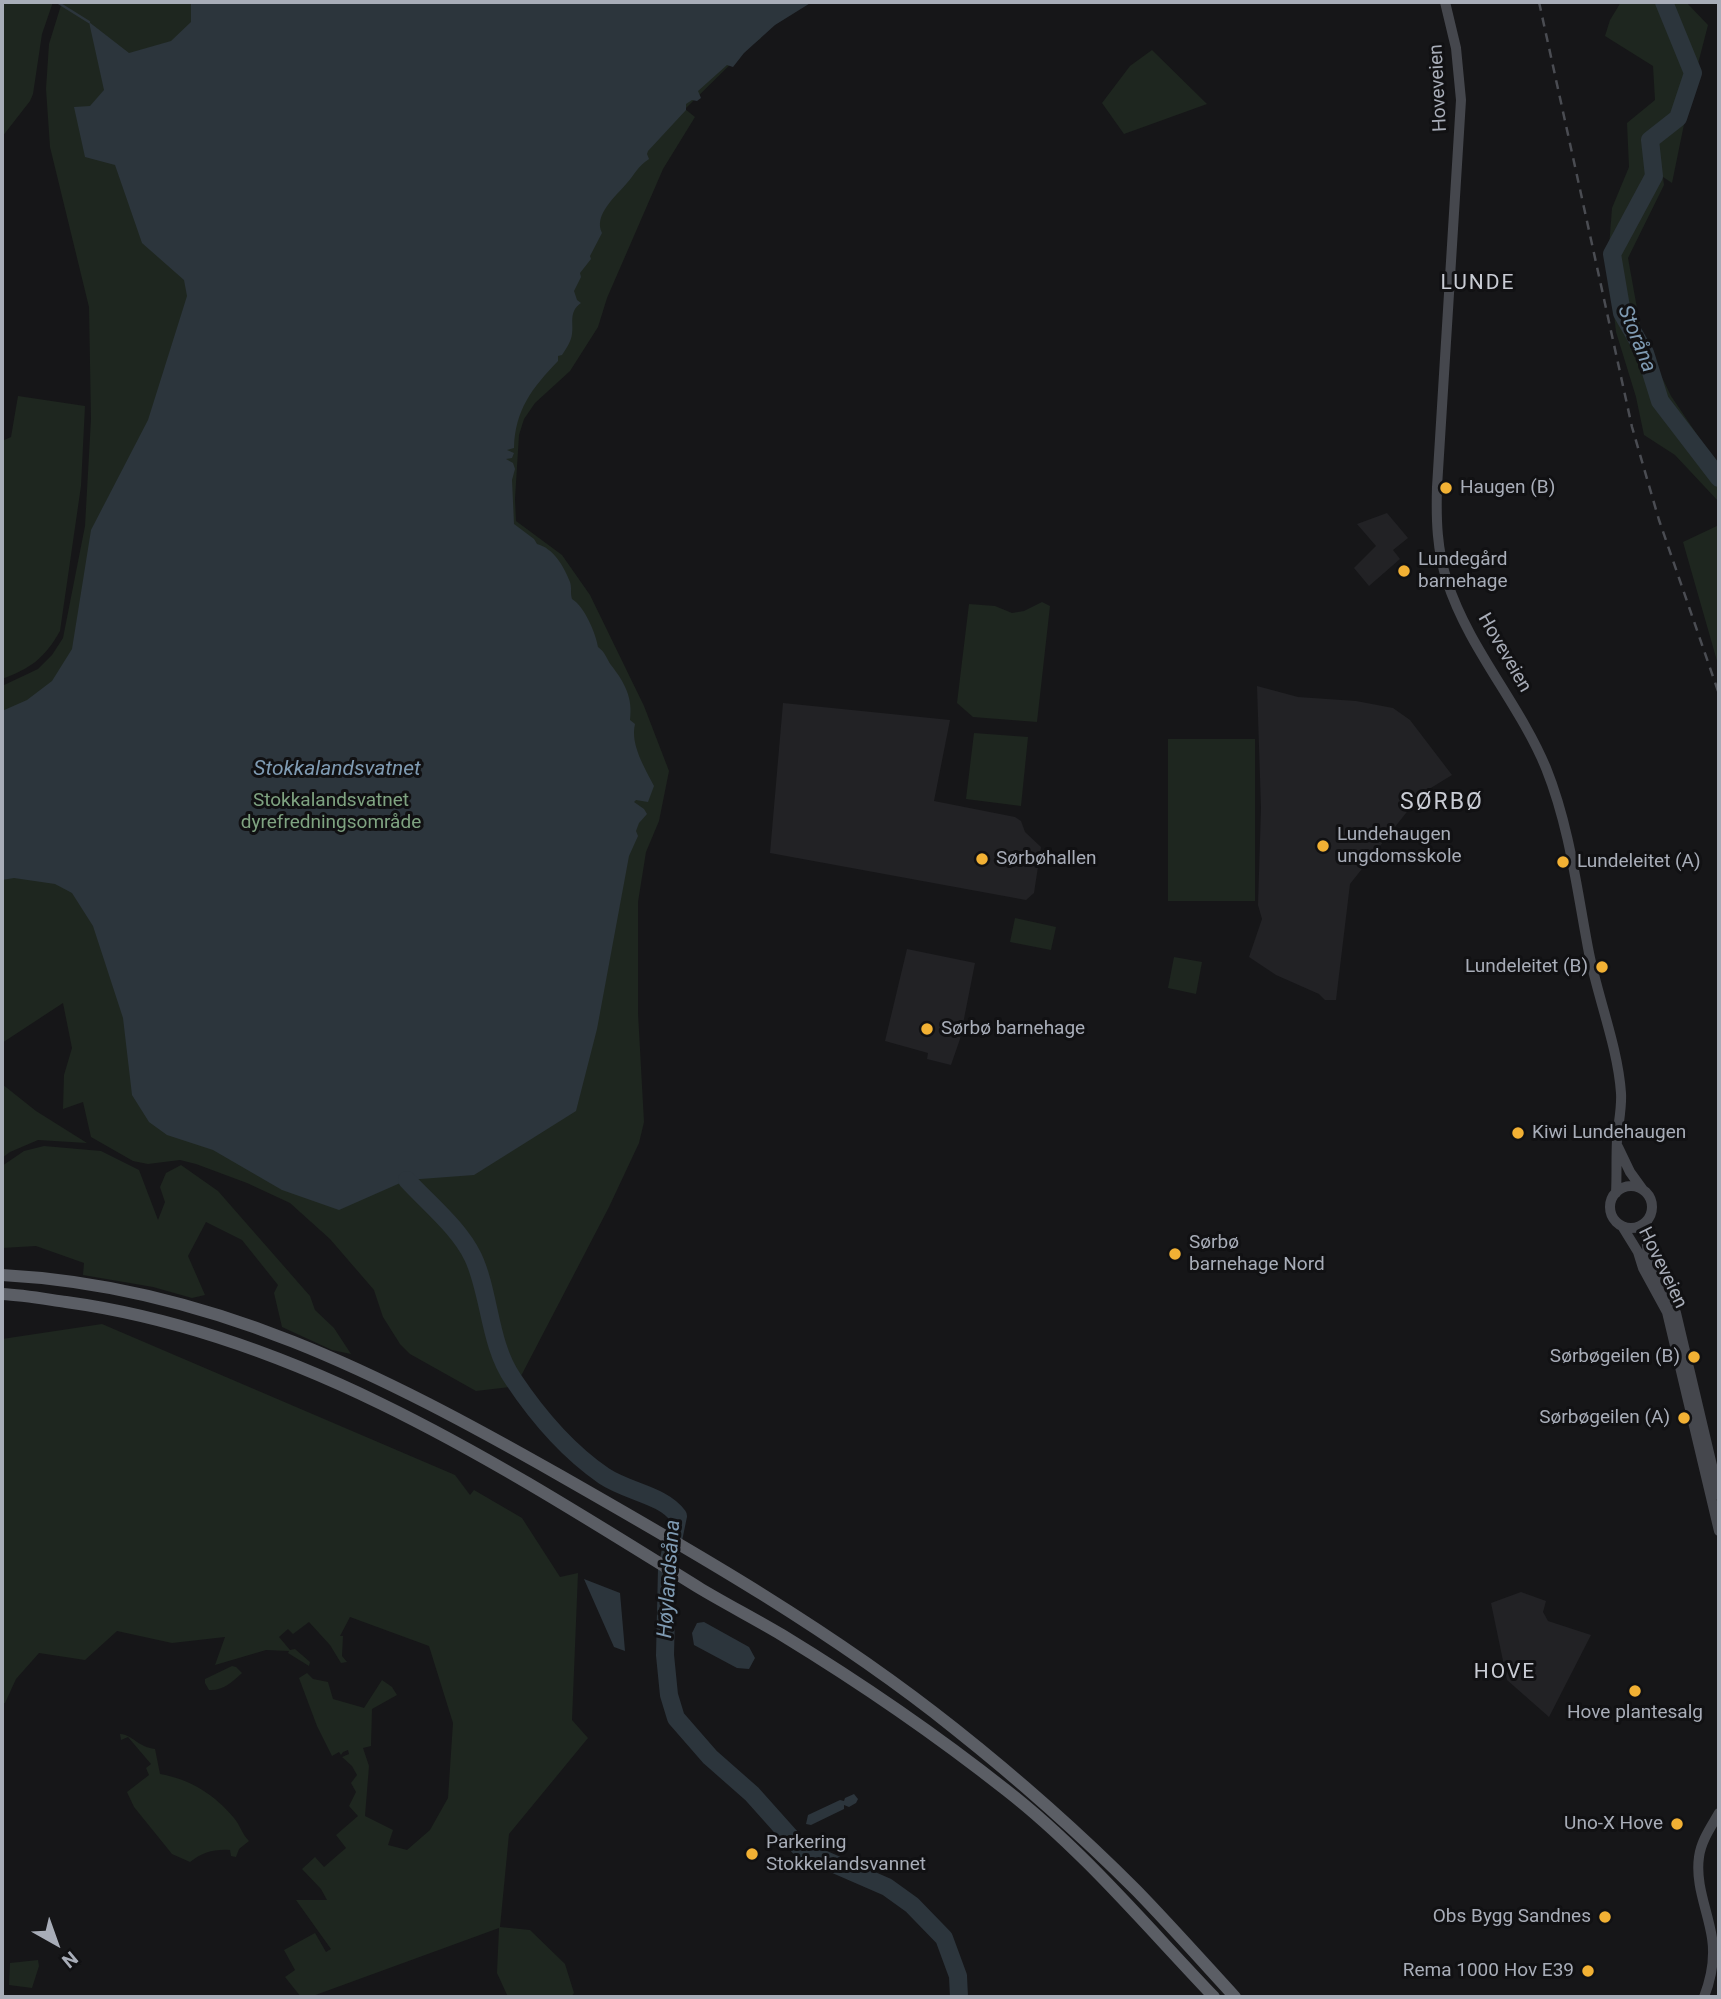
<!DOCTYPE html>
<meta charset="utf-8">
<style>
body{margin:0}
#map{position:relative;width:1721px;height:1999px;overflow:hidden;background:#161618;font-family:Roboto,sans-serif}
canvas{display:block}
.frame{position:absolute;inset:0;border:4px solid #a8adb8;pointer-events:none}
.north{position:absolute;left:21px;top:1908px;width:70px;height:70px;-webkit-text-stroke:5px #111113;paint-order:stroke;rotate:140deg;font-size:19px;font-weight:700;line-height:28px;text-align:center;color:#a8adb8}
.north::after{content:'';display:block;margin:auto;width:24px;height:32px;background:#a8adb8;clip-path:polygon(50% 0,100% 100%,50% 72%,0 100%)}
</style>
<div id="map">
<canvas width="1721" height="1999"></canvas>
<div class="frame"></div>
<div class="north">N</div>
</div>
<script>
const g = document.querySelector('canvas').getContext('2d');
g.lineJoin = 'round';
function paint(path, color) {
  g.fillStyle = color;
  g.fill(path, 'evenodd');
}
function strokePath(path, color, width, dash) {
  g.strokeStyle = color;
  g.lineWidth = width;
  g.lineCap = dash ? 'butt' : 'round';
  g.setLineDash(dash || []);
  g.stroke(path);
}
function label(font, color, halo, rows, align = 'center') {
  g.font = font + ' Roboto,sans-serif';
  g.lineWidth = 6;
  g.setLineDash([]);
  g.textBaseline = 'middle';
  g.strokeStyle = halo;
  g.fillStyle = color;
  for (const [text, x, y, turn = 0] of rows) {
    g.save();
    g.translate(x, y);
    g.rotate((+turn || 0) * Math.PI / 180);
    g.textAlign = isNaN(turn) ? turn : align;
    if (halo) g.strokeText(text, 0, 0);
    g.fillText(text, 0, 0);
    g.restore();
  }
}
const built = new Path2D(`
 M 1387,513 L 1408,538 L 1393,550 L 1400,559 L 1369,586 L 1354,568 L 1376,546 L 1357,524 Z
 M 1257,686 L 1298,697 L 1356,701 L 1393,708 L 1410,720 L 1452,775 L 1421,794 L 1350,884 L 1336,1000 L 1325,1000 L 1319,994 L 1276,975 L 1249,957 L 1262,919 L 1258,905 L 1261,808 Z
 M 783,703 L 950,720 L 934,801 L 1015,817 L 1021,821 L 1025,832 L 1041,847 L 1034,893 L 1026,900 L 770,853 Z
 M 907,949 L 975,963 L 960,1039 L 951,1065 L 927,1059 L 928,1053 L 885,1041 Z
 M 1521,1592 L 1546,1601 L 1543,1612 L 1548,1621 L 1591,1635 L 1549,1717 L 1507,1680 L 1491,1603 Z`);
const green = new Path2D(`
 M 2,2 L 53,2 L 42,34 L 33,94 L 30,101 L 2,137 Z
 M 62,2 L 805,2 L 773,21 L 760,39 L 747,48 L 685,109 L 695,117 L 663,169 L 607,298 L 598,327 L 570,371 L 535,403 L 524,419 L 519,435 L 515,499 L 516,521 L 562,555 L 590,595 L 644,706 L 669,771 L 659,821 L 646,852 L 638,902 L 638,1013 L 644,1122 L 639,1143 L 609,1207 L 521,1376 L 510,1387 L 476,1391 L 410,1354 L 400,1344 L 383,1317 L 374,1290 L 330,1239 L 290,1203 L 247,1183 L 196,1164 L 180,1160 L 148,1164 L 133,1161 L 91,1137 L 83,1102 L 63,1109 L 64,1075 L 72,1048 L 63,1003 L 2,1043 L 2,686 L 38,669 L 52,655 L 63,638 L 85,526 L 91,419 L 89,307 L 50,147 L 46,89 L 49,44 Z
 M 1621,2 L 1686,2 L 1708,25 L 1690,95 L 1672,183 L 1663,177 L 1664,185 L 1628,258 L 1642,336 L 1671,396 L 1719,467 L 1719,502 L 1675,455 L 1644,435 L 1636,397 L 1616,332 L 1608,260 L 1612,208 L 1629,167 L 1627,123 L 1655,100 L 1653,66 L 1605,36 L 1610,20 Z
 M 1152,50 L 1207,104 L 1124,134 L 1102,103 L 1130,66 Z
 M 18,396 L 85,406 L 81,486 L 60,631 C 44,659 31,668 2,679 L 2,441 L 11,437 Z
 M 1719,525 L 1719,668 L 1683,542 Z
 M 1042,602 L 1050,606 L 1037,722 L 973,717 L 957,703 L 969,604 L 995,606 L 1012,613 L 1024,611 Z
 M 974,733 L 1028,737 L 1021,806 L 966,799 Z
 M 1168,739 L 1255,739 L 1255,901 L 1168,901 Z
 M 1015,918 L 1056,927 L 1051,950 L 1010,942 Z
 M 1174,957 L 1202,962 L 1196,994 L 1168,988 Z
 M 2,1084 L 36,1111 L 87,1143 L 38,1140 L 10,1152 L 2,1158 Z
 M 44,1146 L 101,1151 L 139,1170 L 158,1220 L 165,1202 L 160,1187 L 166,1173 L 181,1165 L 218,1191 L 310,1296 L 315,1310 L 334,1328 L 351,1354 L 332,1350 L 282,1327 L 274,1293 L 278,1285 L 242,1240 L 206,1222 L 188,1256 L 205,1295 L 192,1298 L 153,1287 L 83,1275 L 84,1263 L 36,1246 L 2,1248 L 2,1166 L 24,1151 Z
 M 102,1324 L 455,1475 L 470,1495 L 474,1490 L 522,1518 L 560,1577 L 578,1573 L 572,1720 L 588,1738 L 509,1834 L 500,1927 L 530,1930 L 565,1964 L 574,1993 L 571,1997 L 508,1997 L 497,1973 L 499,1928 L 310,1997 L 301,1997 L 285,1977 L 295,1970 L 284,1950 L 315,1933 L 326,1952 L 331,1949 L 296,1900 L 327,1900 L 321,1889 L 302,1869 L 315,1857 L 324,1867 L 346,1848 L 336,1835 L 358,1816 L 349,1806 L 356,1792 L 351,1783 L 357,1775 L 352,1766 L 342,1757 L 349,1754 L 348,1750 L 343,1752 L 341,1755 L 339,1752 L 332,1756 L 317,1726 L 299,1678 L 307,1673 L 313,1679 L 328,1682 L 333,1699 L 361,1707 L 364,1708 L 382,1680 L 392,1687 L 397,1695 L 372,1709 L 371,1746 L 363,1748 L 369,1766 L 365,1816 L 393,1830 L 388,1845 L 407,1850 L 430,1830 L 448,1798 L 453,1723 L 429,1646 L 350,1617 L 340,1636 L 343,1636 L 342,1656 L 347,1662 L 341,1663 L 330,1645 L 309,1622 L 293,1634 L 288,1629 L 279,1637 L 290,1650 L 295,1649 L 310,1662 L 309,1666 L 288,1653 L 289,1651 L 266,1650 L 215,1665 L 225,1637 L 172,1643 L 117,1631 L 85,1660 L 39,1653 L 16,1679 L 5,1703 L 2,1704 L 2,1339 Z
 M 232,1666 L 236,1667 L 242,1673 C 232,1682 223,1691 209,1690 L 205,1683 L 205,1679 Z
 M 120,1734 C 133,1735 138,1747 155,1749 L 160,1774 C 190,1779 215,1795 234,1818 C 240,1825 242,1834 249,1841 L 239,1849 L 236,1857 L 231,1856 L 230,1850 C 214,1849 203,1852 190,1862 L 172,1854 L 134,1807 L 127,1792 L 149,1775 L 146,1768 L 151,1764 L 128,1737 L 121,1740 Z
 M 38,1960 L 39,1966 L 32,1988 L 9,1985 L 10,1963 Z`);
const water = new Path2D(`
 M 191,2 L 812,2 L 775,25 L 744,53 L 733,67 L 727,65 L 698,91 L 701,98 L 697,101 L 692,100 L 686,104 L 686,110 L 648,151 L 647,154 L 649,159 C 638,166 635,174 627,183 C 616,196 593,215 602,233 L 590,256 L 591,259 L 580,273 L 581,277 L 574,291 L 577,300 L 581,303 C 568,312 574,324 572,334 C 571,342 566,349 562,355 L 558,356 L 558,361 C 532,388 515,410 514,448 L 507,450 L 514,453 L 512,458 L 506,459 L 513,463 L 515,469 L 512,480 L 514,524 L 534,539 L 537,544 C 553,548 564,566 570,582 C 572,588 570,593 572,599 C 585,607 596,634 598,647 C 606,653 606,658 611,665 C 625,683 633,698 630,720 L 635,724 C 630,745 645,768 654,786 L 648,802 L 636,800 L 634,802 L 644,809 L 647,814 L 639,823 L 636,831 L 638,836 L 629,856 L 597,1029 L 576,1111 L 474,1175 L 407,1180 L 339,1210 L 282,1190 L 213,1150 L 167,1135 L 149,1122 L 132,1095 L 123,1018 L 93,926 L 72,893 L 55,884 L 14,878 L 2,880 L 2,711 L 27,700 L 52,681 L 72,649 L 91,530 L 148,420 L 187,296 L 184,280 L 142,243 L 115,165 L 85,157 L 74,107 L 90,106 L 104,90 L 89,22 L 129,53 L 171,41 L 191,22 Z
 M 584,1579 L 620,1593 L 625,1651 L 614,1647 Z
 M 704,1622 L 749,1647 L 755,1658 L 749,1669 L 737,1668 L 694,1645 L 692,1633 L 697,1623 Z
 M 854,1794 L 858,1799 L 856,1803 L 849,1807 L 844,1805 L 844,1809 L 811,1825 L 806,1824 L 808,1815 L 840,1800 L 844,1801 L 845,1798 Z`);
const stream = new Path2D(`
 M 57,2 L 89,22`);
const river = new Path2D(`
 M 1664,2 L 1693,73 L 1678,118 L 1650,140 L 1654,176 L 1612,254 L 1622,313 L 1645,353 L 1660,401 L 1719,478
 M 407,1180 C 429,1204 459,1228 473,1257 C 490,1293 489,1345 513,1379 C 537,1415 569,1452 604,1476 C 628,1492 663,1495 678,1516 L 667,1569 L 665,1655 L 669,1695 L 676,1718 L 710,1757 L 752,1794 L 802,1850 L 887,1887 L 912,1905 L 944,1938 L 958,1976 L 959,1997`);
const secondary = new Path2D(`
 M 1445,2 L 1456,48 L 1461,100 L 1437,487 C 1436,520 1437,550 1447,581 C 1469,649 1519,703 1546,768 C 1570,828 1577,891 1589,953 C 1598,998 1618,1048 1621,1093 C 1622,1109 1618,1124 1617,1140 C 1616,1158 1617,1175 1616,1193
 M 1618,1147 L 1630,1172 L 1643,1190
 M1610 1207a21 21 0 1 1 42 0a21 21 0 1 1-42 0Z
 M 1647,1221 C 1646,1240 1646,1257 1655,1275 C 1661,1288 1671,1299 1676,1313 L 1719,1495
 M 1622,1226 L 1638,1252 L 1643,1268 L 1667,1312 L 1719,1531
 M 1704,1997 C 1711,1979 1715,1958 1712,1938 C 1708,1911 1695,1885 1699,1857 C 1701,1841 1711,1827 1719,1813`);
const trunk = new Path2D(`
 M 2,1275 C 211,1286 383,1375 561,1476 C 696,1553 834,1632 955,1729 C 1018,1779 1079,1833 1136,1890 C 1170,1925 1202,1961 1235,1997
 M 2,1294 C 23,1295 45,1299 66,1302 C 300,1334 504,1467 701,1589 C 728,1605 755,1619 782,1635 C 859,1682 935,1734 1006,1790 C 1083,1850 1147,1927 1214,1997`);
const rail = new Path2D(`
 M 1539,2 L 1632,427 L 1659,520 L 1719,694`);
const markers = [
 [1446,488,7,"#f2b134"],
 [1404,571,7,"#f2b134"],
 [1323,846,7,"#f2b134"],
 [982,859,7,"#f2b134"],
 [1563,862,7,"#f2b134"],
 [1602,967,7,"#f2b134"],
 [927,1029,7,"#f2b134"],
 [1518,1133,7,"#f2b134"],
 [1175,1254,7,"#f2b134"],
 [1694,1357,7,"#f2b134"],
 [1684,1418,7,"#f2b134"],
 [1635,1691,7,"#f2b134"],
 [1677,1824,7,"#f2b134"],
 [752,1854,7,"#f2b134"],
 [1605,1917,7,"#f2b134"],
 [1588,1971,7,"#f2b134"]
];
const streetNames = [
 ["Hoveveien",1439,88,-93],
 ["Hoveveien",1504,653,60],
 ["Hoveveien",1662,1268,64]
];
const poiNames = [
 ["Haugen (B)",1460,488],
 ["Lundegård",1418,560],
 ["barnehage",1418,582],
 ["Lundehaugen",1337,835],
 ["ungdomsskole",1337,857],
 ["Sørbøhallen",996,859],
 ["Lundeleitet (A)",1577,862],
 ["Lundeleitet (B)",1588,967,"right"],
 ["Sørbø barnehage",941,1029],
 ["Kiwi Lundehaugen",1532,1133],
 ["Sørbø",1189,1243],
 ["barnehage Nord",1189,1265],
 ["Sørbøgeilen (B)",1680,1357,"right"],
 ["Sørbøgeilen (A)",1670,1418,"right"],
 ["Hove plantesalg",1635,1713,"center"],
 ["Uno-X Hove",1663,1824,"right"],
 ["Parkering",766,1843],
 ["Stokkelandsvannet",766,1865],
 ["Obs Bygg Sandnes",1591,1917,"right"],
 ["Rema 1000 Hov E39",1574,1971,"right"]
];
const parkNames = [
 ["Stokkalandsvatnet",331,801],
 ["dyrefredningsområde",331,823]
];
const neighbourhoodNames = [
 ["LUNDE",1478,284],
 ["HOVE",1505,1673]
];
const waterNames = [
 ["Storåna",1636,339,68],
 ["Stokkalandsvatnet",337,770],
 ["Høylandsåna",670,1579,-86]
];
const quarterNames = [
 ["SØRBØ",1442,803]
];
paint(built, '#222225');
paint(green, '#1e261f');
paint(water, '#2c353c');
strokePath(stream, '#2c353c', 2.5);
strokePath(river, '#2c353c', 18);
strokePath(secondary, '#45474d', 10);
strokePath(trunk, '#5b5e65', 12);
strokePath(rail, '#4a4c52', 2.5, [9, 7]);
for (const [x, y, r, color] of markers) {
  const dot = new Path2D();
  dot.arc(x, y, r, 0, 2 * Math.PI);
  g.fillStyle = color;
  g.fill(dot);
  strokePath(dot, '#111113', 2.5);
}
label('19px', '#a8adb8', '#111113', streetNames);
label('19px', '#a8adb8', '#111113', poiNames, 'left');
label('19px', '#7fa381', '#111113', parkNames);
g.letterSpacing = '2px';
label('21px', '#c9ccd4', '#111113', neighbourhoodNames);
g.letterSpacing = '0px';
label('italic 21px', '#7f9bb3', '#111113', waterNames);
g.letterSpacing = '2px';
label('23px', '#c9ccd4', '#111113', quarterNames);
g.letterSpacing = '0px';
</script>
